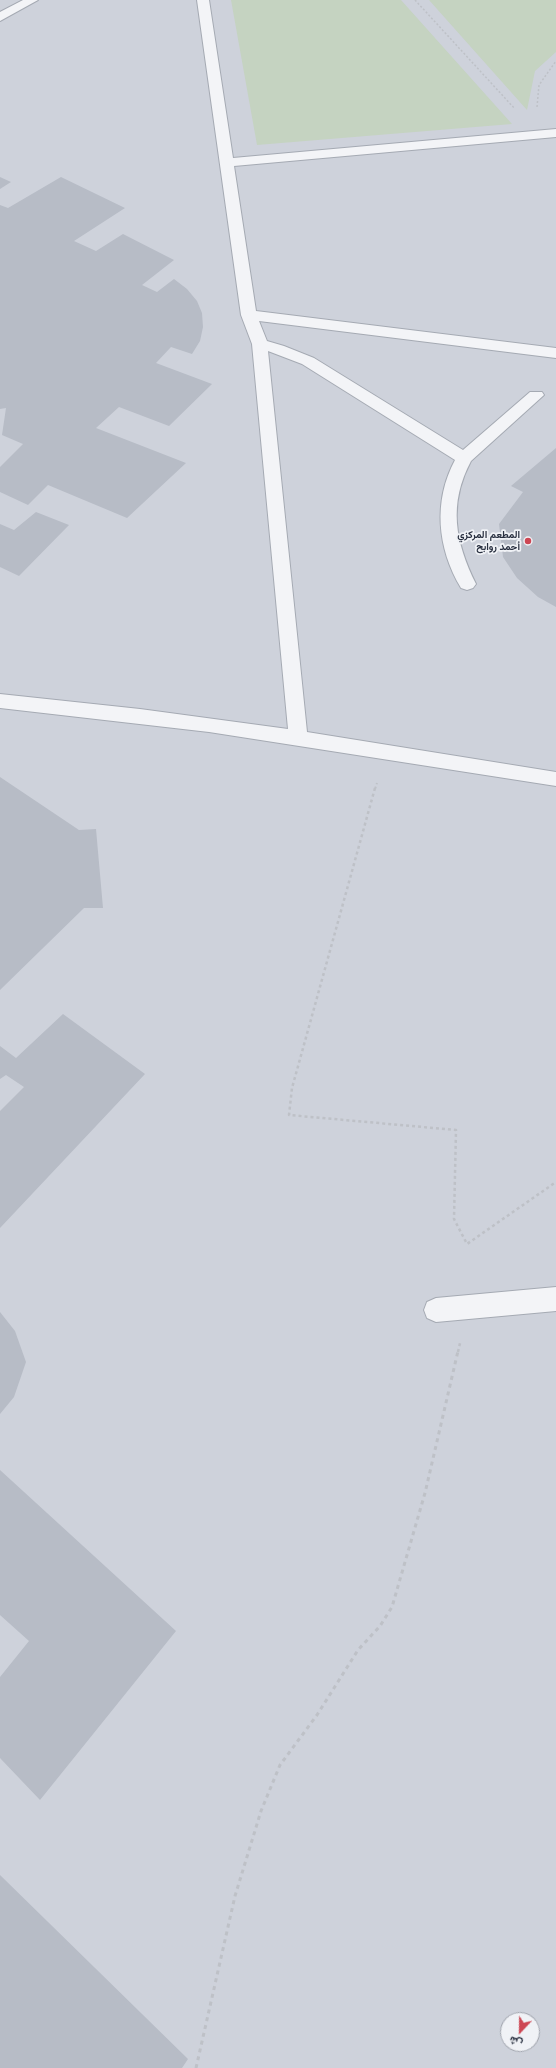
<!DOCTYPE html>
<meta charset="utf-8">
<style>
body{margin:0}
#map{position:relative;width:556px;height:2068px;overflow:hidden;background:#e0e3e9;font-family:"Space Grotesk",Vazirmatn,sans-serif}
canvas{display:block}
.north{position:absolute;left:500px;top:2012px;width:40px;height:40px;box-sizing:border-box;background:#f0f2f6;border:1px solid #a0a4ad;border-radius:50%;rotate:202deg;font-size:11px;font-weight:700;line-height:16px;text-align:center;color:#293040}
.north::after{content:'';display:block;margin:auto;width:14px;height:18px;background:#cd4653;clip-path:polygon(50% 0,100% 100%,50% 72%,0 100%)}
</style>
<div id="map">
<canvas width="556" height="2068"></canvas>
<div class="north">ش</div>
</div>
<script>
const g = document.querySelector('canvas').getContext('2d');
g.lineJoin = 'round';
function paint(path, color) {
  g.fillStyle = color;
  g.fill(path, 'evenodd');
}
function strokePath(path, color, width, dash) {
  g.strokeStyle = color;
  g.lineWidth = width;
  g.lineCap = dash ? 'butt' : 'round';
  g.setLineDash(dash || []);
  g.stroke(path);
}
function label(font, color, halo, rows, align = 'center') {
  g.font = font + ' "Space Grotesk",Vazirmatn,sans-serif';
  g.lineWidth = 3.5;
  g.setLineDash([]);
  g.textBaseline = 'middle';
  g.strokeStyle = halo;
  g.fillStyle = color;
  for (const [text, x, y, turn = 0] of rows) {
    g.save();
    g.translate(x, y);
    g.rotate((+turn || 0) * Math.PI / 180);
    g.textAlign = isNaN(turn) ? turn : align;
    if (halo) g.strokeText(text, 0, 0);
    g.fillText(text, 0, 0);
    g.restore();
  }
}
const built = new Path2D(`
 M 0,0 L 556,0 L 556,2068 L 0,2068 ZM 508,2020 L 532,2020 L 532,2044 L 508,2044 Z`);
const green = new Path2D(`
 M 231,0 L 401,0 L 512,124 L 257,145 Z
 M 429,0 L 556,0 L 556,52 L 535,71 L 527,110 Z`);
const building = new Path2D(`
 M 0,177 L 11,182 L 0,189 Z
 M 61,177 L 125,208 L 74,241 L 96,251 L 123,234 L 174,260 L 142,285 L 157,292 L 174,279 L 187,289 L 197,301 L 202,313 L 203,327 L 200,341 L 192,354 L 171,347 L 156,363 L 212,384 L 169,426 L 119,407 L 96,428 L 186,463 L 127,518 L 48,485 L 28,505 L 0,492 L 0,467 L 23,444 L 2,435 L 6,408 L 0,409 L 0,205 L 8,208 Z
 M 556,448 L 556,607 L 538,597 L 517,578 L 503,557 L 499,524 L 523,492 L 511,486 Z
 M 36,512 L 69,525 L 19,576 L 0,567 L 0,524 L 14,530 Z
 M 0,777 L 79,830 L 96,829 L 103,908 L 84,908 L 0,990 Z
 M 63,1014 L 145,1074 L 0,1228 L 0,1111 L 24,1087 L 6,1075 L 0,1079 L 0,1046 L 16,1058 Z
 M 0,1312 L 15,1331 L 26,1362 L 14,1397 L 0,1414 Z
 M 0,1470 L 176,1631 L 40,1800 L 0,1758 L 0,1677 L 29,1641 L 0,1615 Z
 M 0,1875 L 188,2059 L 182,2068 L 0,2068 Z`);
const pathFar3 = new Path2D(`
 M 415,0 L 515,109
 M 537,107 L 539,85 L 556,61`);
const pathFar2 = new Path2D(`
 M 375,789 L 377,783`);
const pathFar1 = new Path2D(`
 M 375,788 L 292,1088 L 289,1115 L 456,1130 L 454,1219 L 467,1244 L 556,1182
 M 458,1352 L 460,1343`);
const path = new Path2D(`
 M 196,2068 L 235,1896 L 261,1811 L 280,1765 L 317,1715 L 358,1650 L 380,1626 L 392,1607 L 425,1493 L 458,1351`);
const minor = new Path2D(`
 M 23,0 L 38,0 L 0,21 L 0,12 Z
 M 197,0 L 209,0 L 233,158 L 556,129 L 556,137 L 234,166 L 256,311 L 556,348 L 556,358 L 259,321 L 267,341 L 284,346 L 314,358 L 463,450 L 530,392 L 542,392 L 544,395 L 471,461 C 448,504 455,542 476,584 L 473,588 L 467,590 L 461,588 C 437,548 433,501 455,460 L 302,364 L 268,351 L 307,732 L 556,772 L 556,786 L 209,732 L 0,708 L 0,694 L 140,709 L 288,729 L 252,344 L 241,315 Z
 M 556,1287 L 556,1311 L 436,1322 L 427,1318 L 424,1310 L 427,1302 L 436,1298 Z`);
const markers = [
 [528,541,4,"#cd4653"]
];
const farPoinames = [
 ["المطعم المركزي",520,535],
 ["أحمد روابح",520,547]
];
paint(built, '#ced2db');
paint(green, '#c5d3c1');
paint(building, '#b7bcc6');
strokePath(minor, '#a5aab3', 2);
strokePath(pathFar3, '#bec1c7', 1.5, [2, 2]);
strokePath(pathFar2, '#bec1c7', 2, [2.5, 2.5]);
strokePath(pathFar1, '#bec1c7', 2.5, [3, 3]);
strokePath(path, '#bec1c7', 3, [4, 4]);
paint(minor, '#f3f4f7');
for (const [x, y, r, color] of markers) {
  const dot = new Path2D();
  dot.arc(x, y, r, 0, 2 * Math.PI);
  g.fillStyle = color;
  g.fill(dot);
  strokePath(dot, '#f0f2f6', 1.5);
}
label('bold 10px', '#293040', '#f0f2f6', farPoinames, 'right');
</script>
